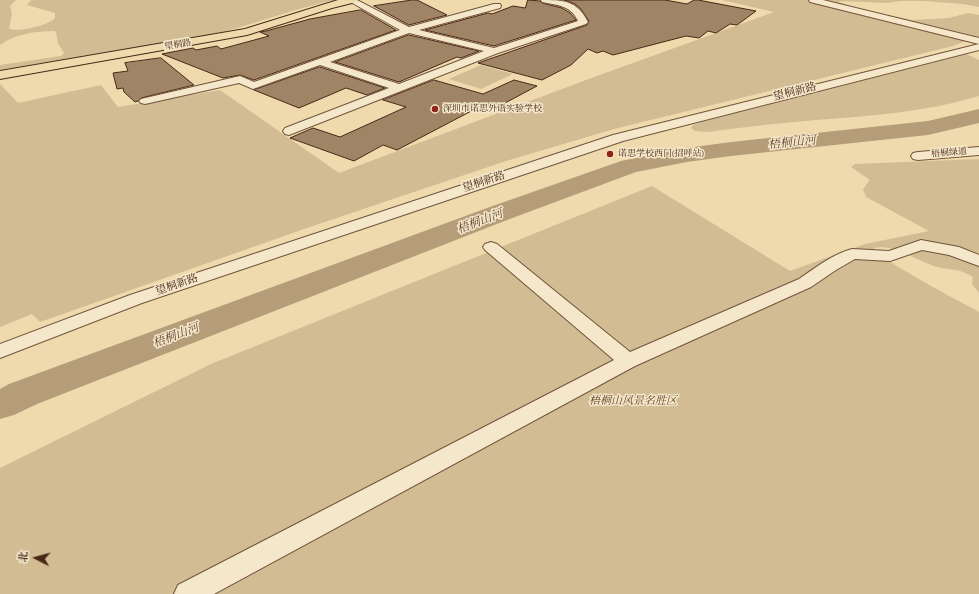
<!DOCTYPE html>
<meta charset="utf-8">
<style>
body{margin:0}
#map{position:relative;width:979px;height:594px;overflow:hidden;background:#eedaad;font-family:Alegreya,"Noto Serif SC",serif}
canvas{display:block}
.north{position:absolute;left:16px;top:538px;width:40px;height:40px;-webkit-text-stroke:3px #f4e7ca;paint-order:stroke;rotate:276deg;font-size:11px;font-weight:700;line-height:16px;text-align:center;color:#492816}
.north::after{content:'';display:block;margin:auto;width:14px;height:18px;background:#492816;clip-path:polygon(50% 0,100% 100%,50% 72%,0 100%)}
</style>
<div id="map">
<canvas width="979" height="594"></canvas>
<div class="north">北</div>
</div>
<script>
const g = document.querySelector('canvas').getContext('2d');
g.lineJoin = 'round';
function paint(path, color) {
  g.fillStyle = color;
  g.fill(path, 'evenodd');
}
function strokePath(path, color, width, dash) {
  g.strokeStyle = color;
  g.lineWidth = width;
  g.lineCap = dash ? 'butt' : 'round';
  g.setLineDash(dash || []);
  g.stroke(path);
}
function label(font, color, halo, rows, align = 'center') {
  g.font = font + ' Alegreya,"Noto Serif SC",serif';
  g.lineWidth = 3;
  g.setLineDash([]);
  g.textBaseline = 'middle';
  g.strokeStyle = halo;
  g.fillStyle = color;
  for (const [text, x, y, turn = 0] of rows) {
    g.save();
    g.translate(x, y);
    g.rotate((+turn || 0) * Math.PI / 180);
    g.textAlign = isNaN(turn) ? turn : align;
    if (halo) g.strokeText(text, 0, 0);
    g.fillText(text, 0, 0);
    g.restore();
  }
}
const green = new Path2D(`
 M 0,0 L 16,0 L 10,6 L 12,14 L 9,29 C 19,32 48,26 55,18 L 55,13 L 27,5 L 31,0 L 335,0 C 296,8 258,23 219,33 L 0,70 L 0,65 L 61,56 L 64,53 L 58,43 L 56,32 L 54,31 C 35,31 15,34 0,45 Z
 M 722,0 L 807,0 L 968,40 L 953,46 L 614,129 L 506,161 L 307,228 L 40,322 L 32,314 L 0,327 L 0,84 L 18,103 L 101,85 L 118,107 L 220,90 L 339,173 L 586,80 L 774,12 Z
 M 815,0 L 979,0 L 979,7 L 963,4 L 923,1 L 900,1 L 887,3 L 842,1 L 838,2 L 868,11 L 913,20 L 949,18 L 968,13 L 979,15 L 979,40 Z
 M 966,54 L 979,60 L 979,96 C 926,112 871,116 816,120 C 780,123 744,127 707,132 L 695,131 L 691,128 L 693,125 L 705,121 Z
 M 481,65 L 513,74 L 481,89 L 449,79 Z
 M 979,159 L 979,293 L 972,284 L 973,277 C 957,267 949,271 934,266 C 915,260 895,244 874,248 C 876,258 965,304 979,312 L 979,594 L 0,594 L 0,468 L 211,364 L 652,186 L 790,271 L 865,244 L 929,231 L 866,197 L 863,189 L 870,180 L 851,167 L 855,164 Z`);
const river = new Path2D(`
 M 979,109 L 979,123 L 928,135 L 731,156 L 687,162 L 636,172 L 507,220 L 37,404 L 14,415 L 0,419 L 0,389 L 9,384 L 487,208 L 621,161 L 687,148 L 731,142 L 928,121 Z`);
const building = new Path2D(`
 M 412,0 L 417,0 L 447,15 L 409,25 L 374,6 Z
 M 528,0 L 540,1 L 542,3 L 562,8 L 570,13 L 576,20 L 494,46 L 425,30 L 488,13 L 492,14 L 513,6 L 525,8 Z
 M 564,0 L 665,0 L 687,4 L 694,0 L 698,0 L 756,11 L 737,25 L 730,24 L 716,33 L 708,31 L 699,38 L 686,36 L 613,55 L 603,51 L 597,53 L 588,49 L 571,65 L 542,80 L 478,63 L 587,25 L 589,21 L 580,8 L 575,4 Z
 M 361,10 L 396,30 L 254,80 L 240,75 L 223,78 L 162,54 L 193,48 L 196,50 L 217,46 L 221,49 L 269,36 L 260,32 L 266,31 L 310,19 Z
 M 409,35 L 479,51 L 461,58 L 457,57 L 399,82 L 335,62 Z
 M 161,58 L 194,85 L 141,98 L 138,101 L 135,102 L 124,92 L 123,88 L 117,89 L 113,73 L 128,71 L 125,63 Z
 M 320,67 L 385,88 L 367,95 L 346,88 L 299,108 L 254,90 Z
 M 434,80 L 483,94 L 514,80 L 537,86 L 490,111 L 479,107 L 397,150 L 383,145 L 354,161 L 290,138 L 313,128 L 340,137 L 406,107 L 383,100 Z`);
const minor = new Path2D(`
 M 347,0 L 357,0 L 409,27 L 494,4 L 500,4 L 501,6 L 500,8 L 419,30 L 494,48 L 578,21 C 571,5 556,5 542,2 L 541,0 C 563,0 577,0 588,22 L 586,24 L 498,53 L 289,135 L 285,134 L 283,131 L 285,128 L 389,88 L 320,65 L 253,89 L 239,83 L 145,104 L 141,103 L 139,101 L 141,99 L 240,76 L 254,82 L 400,30 ZM 409,33 L 484,51 L 399,84 L 330,62 Z
 M 809,0 L 823,0 L 979,38 L 979,44 L 810,2 Z
 M 979,44 L 979,50 L 623,141 L 142,303 L 0,358 L 0,344 L 130,295 L 613,135 Z
 M 979,147 L 979,155 L 918,160 L 913,159 L 911,156 L 913,153 L 918,152 Z
 M 921,240 L 959,247 L 979,255 L 979,266 L 949,255 L 922,250 L 890,261 L 855,259 L 836,270 L 811,287 L 635,366 L 214,594 L 174,594 L 178,585 L 614,360 L 485,250 L 483,247 L 485,244 L 491,242 L 497,244 L 630,352 L 799,279 C 815,268 833,254 852,249 L 889,251 Z`);
const major = new Path2D(`
 M 338,0 L 357,0 L 356,2 L 332,8 L 247,35 L 0,79 L 0,71 L 245,29 Z`);
const markers = [
 [435,109,4,"#8f2418"],
 [610,154,4,"#8f2418"]
];
const farStreetnames = [
 ["望桐路",178,45,-10],
 ["梧桐绿道",949,153,-5]
];
const farPoinames = [
 ["深圳市诺思外语实验学校",443,109],
 ["诺思学校西门(招呼站)",618,154]
];
const streetNames = [
 ["望桐新路",795,92,-14],
 ["望桐新路",484,182,-18],
 ["望桐新路",177,285,-19]
];
const parkNames = [
 ["梧桐山风景名胜区",633,401]
];
const waterNames = [
 ["梧桐山河",792,143,-6],
 ["梧桐山河",480,222,-21],
 ["梧桐山河",176,336,-21]
];
paint(green, '#d2bc93');
paint(river, '#b69d7a');
paint(building, '#9f8565');
strokePath(building, '#492816', 1);
strokePath(minor, '#72543c', 2);
strokePath(major, '#492816', 2);
paint(minor, '#f4e7ca');
paint(major, '#eedaad');
for (const [x, y, r, color] of markers) {
  const dot = new Path2D();
  dot.arc(x, y, r, 0, 2 * Math.PI);
  g.fillStyle = color;
  g.fill(dot);
  strokePath(dot, '#f4e7ca', 1.5);
}
label('9px', '#492816', '#f4e7ca', farStreetnames);
label('9px', '#492816', '#f4e7ca', farPoinames, 'left');
label('11px', '#492816', '#f4e7ca', streetNames);
label('italic 11px', '#64462f', '#f4e7ca', parkNames);
label('italic 12px', '#64452f', '#f4e7ca', waterNames);
</script>
